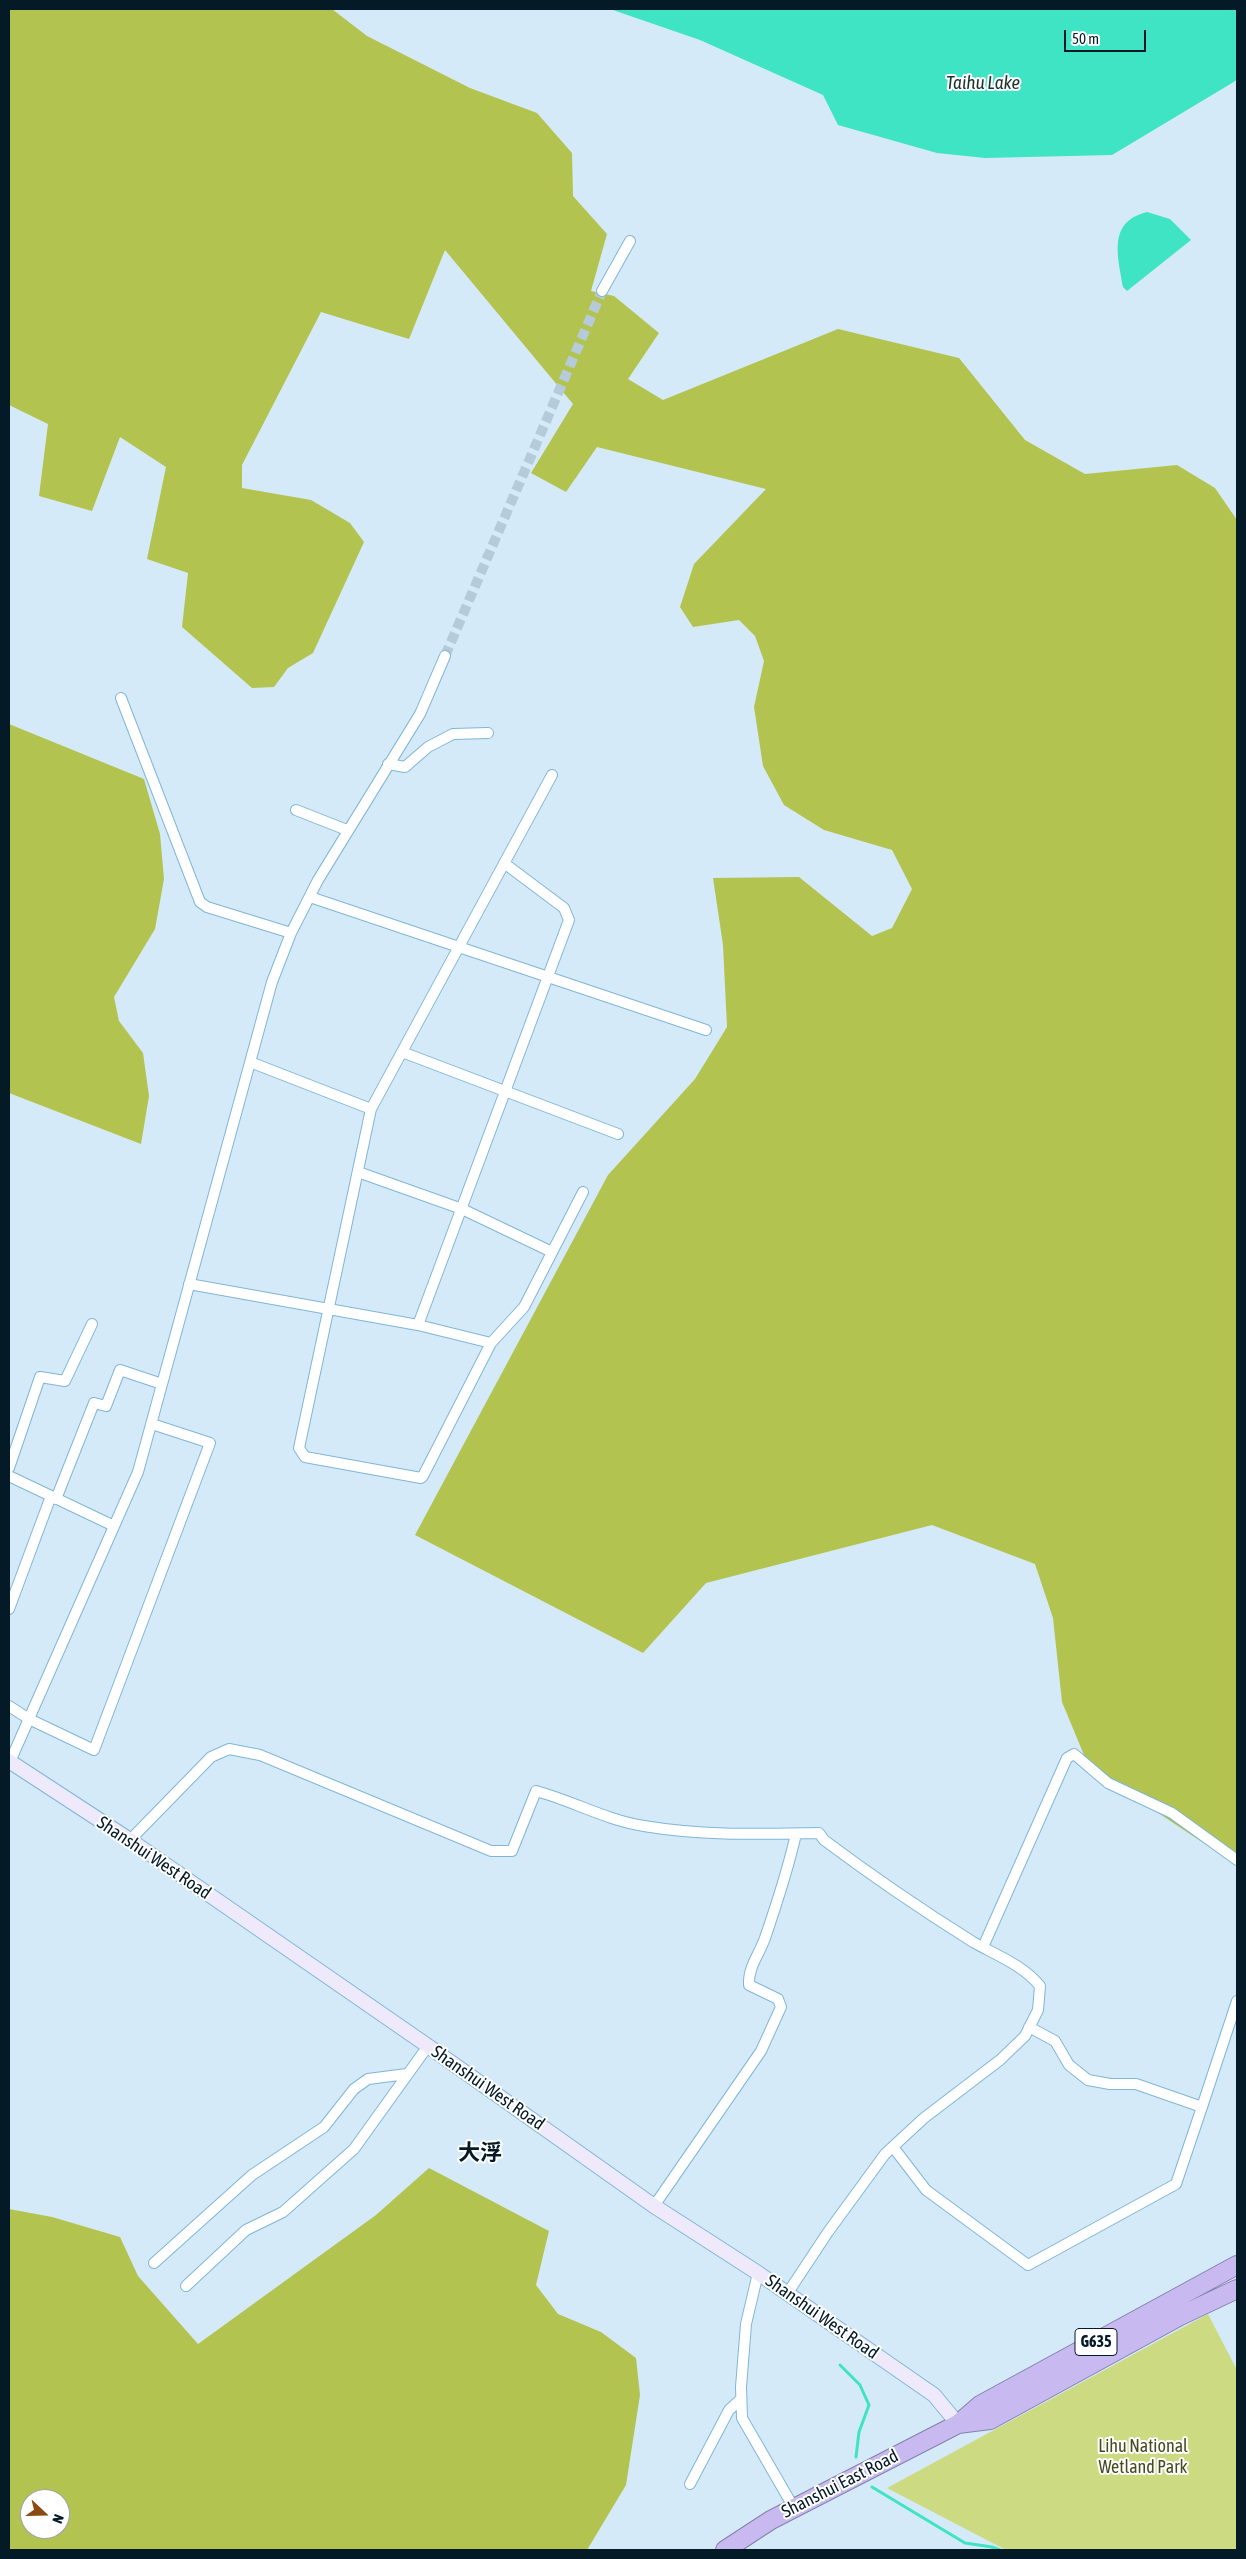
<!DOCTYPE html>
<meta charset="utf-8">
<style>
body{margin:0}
#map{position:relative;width:1246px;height:2559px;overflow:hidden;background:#d4eaf8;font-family:"Asap Condensed",sans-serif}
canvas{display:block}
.frame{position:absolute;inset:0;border:10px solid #041a27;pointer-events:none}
.north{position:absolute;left:20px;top:2489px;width:50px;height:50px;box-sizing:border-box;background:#fff;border:1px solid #9ba3a9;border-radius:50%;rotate:111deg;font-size:14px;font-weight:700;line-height:20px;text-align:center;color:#041a27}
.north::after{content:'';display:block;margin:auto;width:18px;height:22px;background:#8a4a12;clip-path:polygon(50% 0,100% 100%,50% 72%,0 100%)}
.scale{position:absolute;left:1064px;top:30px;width:82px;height:22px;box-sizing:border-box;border:2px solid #041a27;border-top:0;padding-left:6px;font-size:15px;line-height:18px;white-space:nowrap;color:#041a27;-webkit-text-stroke:4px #fff;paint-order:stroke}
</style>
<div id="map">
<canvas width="1246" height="2559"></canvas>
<div class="frame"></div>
<div class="north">N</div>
<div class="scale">50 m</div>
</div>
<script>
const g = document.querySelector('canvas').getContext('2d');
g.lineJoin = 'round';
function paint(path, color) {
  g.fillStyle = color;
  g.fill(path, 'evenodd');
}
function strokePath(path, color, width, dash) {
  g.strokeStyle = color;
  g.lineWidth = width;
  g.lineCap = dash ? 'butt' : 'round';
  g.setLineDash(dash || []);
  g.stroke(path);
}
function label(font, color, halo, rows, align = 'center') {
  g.font = font + ' "Asap Condensed","Noto Sans SC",sans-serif';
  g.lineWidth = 4;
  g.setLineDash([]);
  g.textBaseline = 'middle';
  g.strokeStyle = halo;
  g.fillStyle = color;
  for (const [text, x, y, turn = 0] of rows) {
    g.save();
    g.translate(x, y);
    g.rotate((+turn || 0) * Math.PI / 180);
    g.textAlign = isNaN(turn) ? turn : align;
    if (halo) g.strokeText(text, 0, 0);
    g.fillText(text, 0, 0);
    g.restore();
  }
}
const green = new Path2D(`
 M 1208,2314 L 1237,2370 L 1237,2550 L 1006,2550 L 887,2488 Z`);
const forest = new Path2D(`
 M 9,9 L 332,9 L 367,36 L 470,88 L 537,113 L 572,153 L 573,196 L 607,234 L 591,291 L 614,296 L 659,333 L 628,379 L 663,400 L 838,329 L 959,358 L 1025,440 L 1085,474 L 1177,465 L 1215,488 L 1237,520 L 1237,1860 L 1229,1860 L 1089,1767 L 1062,1702 L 1053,1618 L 1035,1564 L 932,1525 L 706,1583 L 643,1653 L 415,1535 L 608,1175 L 695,1079 L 727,1027 L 723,945 L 713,878 L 799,877 L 872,936 L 892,928 L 912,889 L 892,850 L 824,830 L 784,805 L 763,766 L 754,707 L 764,661 L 755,636 L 739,620 L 693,627 L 680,607 L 694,564 L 766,489 L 597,447 L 566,492 L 531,473 L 573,404 L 445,250 L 409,339 L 321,312 L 242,465 L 242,488 L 311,500 L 350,523 L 364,542 L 313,653 L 288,668 L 274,687 L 252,688 L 182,627 L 188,573 L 147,559 L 166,467 L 120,437 L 92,511 L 39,496 L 48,424 L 9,405 Z
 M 9,724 L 144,779 L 160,834 L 164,879 L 155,929 L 114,997 L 119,1021 L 143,1053 L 149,1096 L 141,1144 L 9,1093 Z
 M 429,2168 L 549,2231 L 536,2285 L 558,2314 L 601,2332 L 636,2358 L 640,2395 L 626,2485 L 587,2550 L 9,2550 L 9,2209 L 52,2217 L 120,2237 L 138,2276 L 198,2344 L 376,2215 ZM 30,2499 L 60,2499 L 60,2529 L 30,2529 Z`);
const water = new Path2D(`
 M 610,9 L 1237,9 L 1237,80 L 1112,155 L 985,158 L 937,153 L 838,125 L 823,95 L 700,40 Z
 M 1147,212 L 1170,219 L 1191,240 L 1127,291 L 1123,287 C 1118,256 1107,222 1147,212 Z`);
const stream = new Path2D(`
 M 840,2365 L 860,2385 L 869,2405 L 859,2432 L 856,2457
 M 872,2487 L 965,2543 L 992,2547 L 1000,2550`);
const streetTunnel = new Path2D(`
 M 445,656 L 602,291`);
const street = new Path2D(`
 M 602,291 L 630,241
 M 121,698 L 200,902 L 207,907 L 291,933
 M 388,764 L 405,767 L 428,747 L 453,734 L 488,733
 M 552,775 L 371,1109 L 299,1448 L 305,1457 L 421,1478 L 423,1476 L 491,1343 L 524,1307 L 583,1192
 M 296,810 L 347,830
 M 310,897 L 706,1030
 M 402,1052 L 618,1134
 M 250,1062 L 371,1109
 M 358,1172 L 462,1209 L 552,1252
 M 189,1284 L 418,1325 L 491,1343
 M 418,1325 L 569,920 L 564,908 L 504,863
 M 9,1468 L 40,1377 L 65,1381 L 92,1324
 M 9,1476 L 114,1526
 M 56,1499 L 94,1403 L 106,1406 L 120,1370 L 162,1384
 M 9,1609 L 51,1496
 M 9,1706 L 29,1719 L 94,1750 L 210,1443 L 152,1424
 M 9,1764 L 138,1472 L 272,982 L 291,933 L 318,880 L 420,714 L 445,656
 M 130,1840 L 211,1757 L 229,1749 L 260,1755 L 491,1851 L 512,1851 L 536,1791 C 573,1801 606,1820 644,1826 C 703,1836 760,1834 819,1833 L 824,1840 C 872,1876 922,1910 973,1942 C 996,1955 1023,1965 1040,1986 L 1038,2010 L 1025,2036 L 1000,2060 L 924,2118 L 885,2154 L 828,2232 L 787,2294
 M 983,1947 L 1067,1758 L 1074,1754 L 1108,1783 L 1172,1813 L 1237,1860
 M 1202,2107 L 1237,2001
 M 893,2147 L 926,2190 L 1028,2265 L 1176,2184 L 1202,2107 L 1136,2084 L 1110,2084 L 1088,2080 L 1069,2065 L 1055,2041 L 1029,2027
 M 654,2206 L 761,2051 L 781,2007 L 778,1999 L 749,1985 C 748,1967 759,1955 765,1938 C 777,1903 788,1869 796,1834
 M 154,2263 L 252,2175 L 324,2127 L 354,2089 L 368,2079 L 407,2074
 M 758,2273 L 746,2324 L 741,2387 L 742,2418 L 794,2508
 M 186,2286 L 246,2230 L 283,2212 L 354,2149 L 428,2046
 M 690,2484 L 729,2410 L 741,2399`);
const secondary = new Path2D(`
 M 9,1761 L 130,1840 L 428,2046 L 654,2206 L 758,2273 L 934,2395 L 958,2424`);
const highway = new Path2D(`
 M 958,2424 L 990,2420 L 1180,2316 L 1237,2289
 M 725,2550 L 771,2520 L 958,2424 L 980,2405 L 1237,2265`);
const shields = [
 [1096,2342,42]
];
const shieldNames = [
 ["G635",1096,2342]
];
const streetNames = [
 ["Shanshui West Road",154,1858,34],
 ["Shanshui West Road",488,2088,35],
 ["Shanshui West Road",822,2317,35],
 ["Shanshui East Road",840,2484,-27]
];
const parkNames = [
 ["Lihu National",1143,2446],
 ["Wetland Park",1143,2467]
];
const waterNames = [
 ["Taihu Lake",983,83]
];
const districtNames = [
 ["大浮",480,2153]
];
paint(green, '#ccda82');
paint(forest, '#b3c34f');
paint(water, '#3ee4c4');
strokePath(stream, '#3ee4c4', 3);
strokePath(streetTunnel, '#b5cbd9', 10, [10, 5]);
strokePath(street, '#7fb6d8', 12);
strokePath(secondary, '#7fb6d8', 16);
strokePath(highway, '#8382aa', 20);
strokePath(street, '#fff', 10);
strokePath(secondary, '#eeeafb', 14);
strokePath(highway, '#c8baf1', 18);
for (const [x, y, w] of shields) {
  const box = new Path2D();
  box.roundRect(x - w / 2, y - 13.5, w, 27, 4);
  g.fillStyle = '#fff';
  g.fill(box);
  strokePath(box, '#041a27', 1);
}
label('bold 16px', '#041a27', null, shieldNames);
label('18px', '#041a27', '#fff', streetNames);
label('18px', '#454b1d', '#fff', parkNames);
label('italic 19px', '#1a342e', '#fff', waterNames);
label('bold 22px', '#041a27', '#fff', districtNames);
</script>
